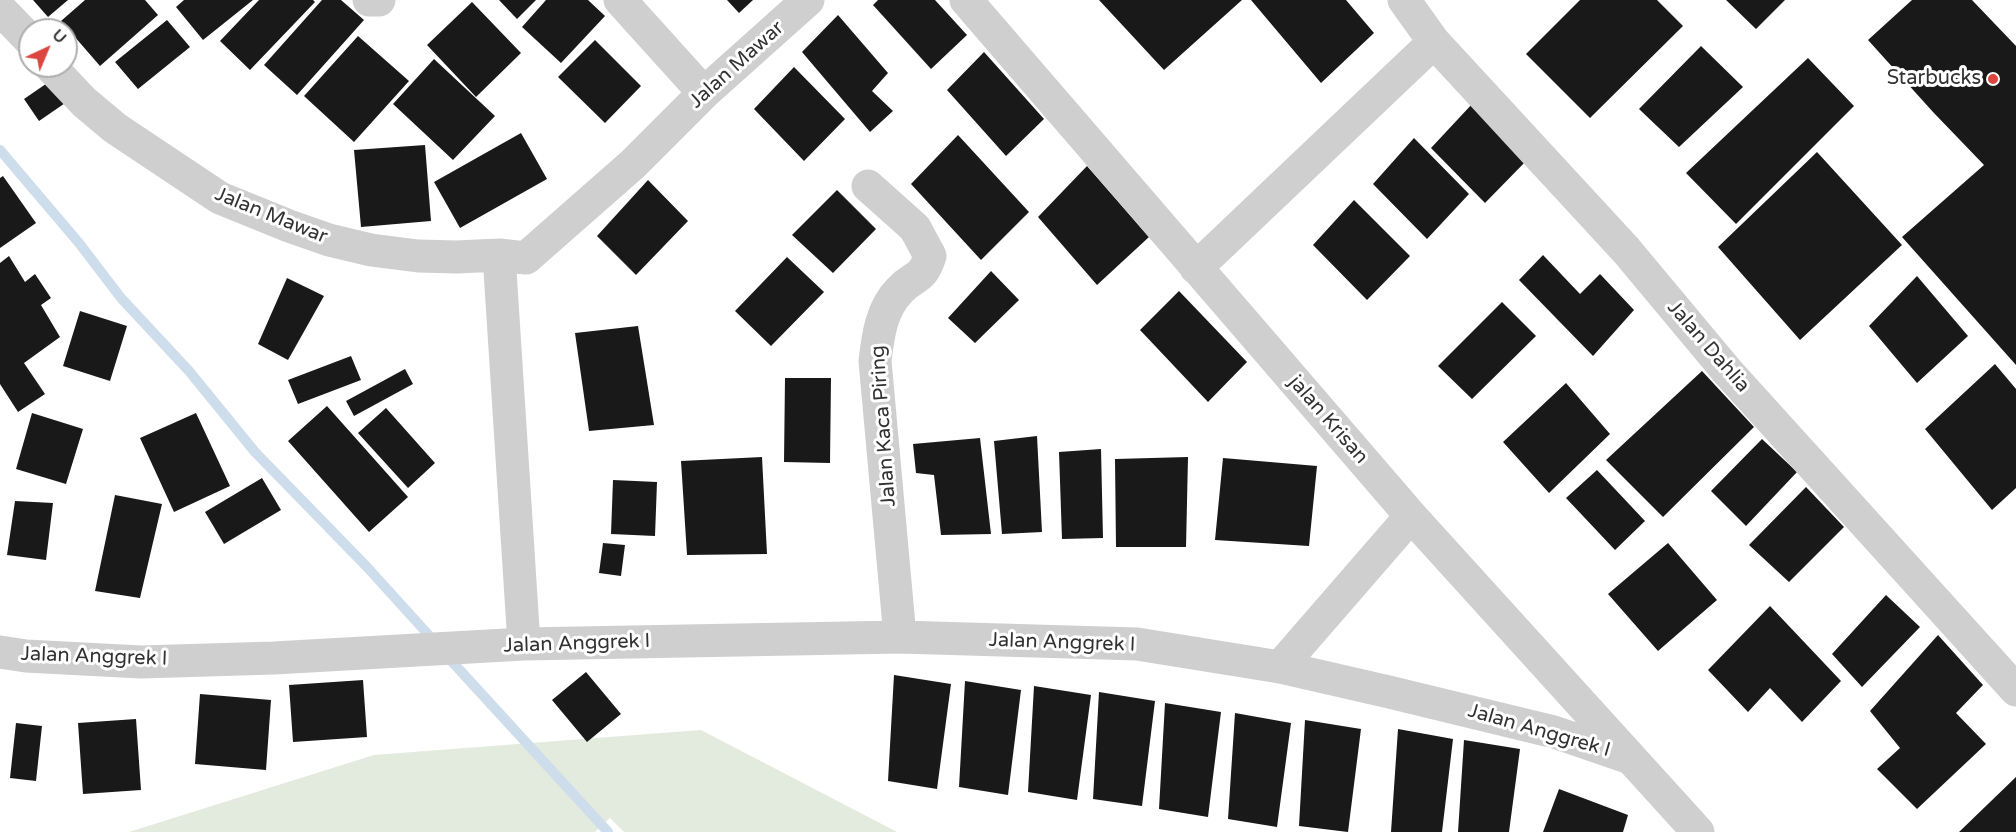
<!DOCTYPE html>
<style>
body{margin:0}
#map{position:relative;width:2016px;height:832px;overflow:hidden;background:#fff;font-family:"Varela Round",sans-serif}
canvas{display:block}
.north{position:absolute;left:18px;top:18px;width:60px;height:60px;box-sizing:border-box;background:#fff;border:2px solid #adadad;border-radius:50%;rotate:44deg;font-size:16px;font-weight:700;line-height:24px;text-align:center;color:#323232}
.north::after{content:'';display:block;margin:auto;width:21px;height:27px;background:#dd453f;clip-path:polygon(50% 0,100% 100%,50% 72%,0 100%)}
</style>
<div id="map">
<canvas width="2016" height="832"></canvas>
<div class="north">U</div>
</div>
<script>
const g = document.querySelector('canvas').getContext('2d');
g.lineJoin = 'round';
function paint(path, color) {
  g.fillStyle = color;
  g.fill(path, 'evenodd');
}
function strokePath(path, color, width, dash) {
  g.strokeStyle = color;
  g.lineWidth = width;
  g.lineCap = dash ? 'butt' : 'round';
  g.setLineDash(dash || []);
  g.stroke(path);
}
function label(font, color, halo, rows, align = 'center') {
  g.font = font + ' "Varela Round",sans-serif';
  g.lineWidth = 6;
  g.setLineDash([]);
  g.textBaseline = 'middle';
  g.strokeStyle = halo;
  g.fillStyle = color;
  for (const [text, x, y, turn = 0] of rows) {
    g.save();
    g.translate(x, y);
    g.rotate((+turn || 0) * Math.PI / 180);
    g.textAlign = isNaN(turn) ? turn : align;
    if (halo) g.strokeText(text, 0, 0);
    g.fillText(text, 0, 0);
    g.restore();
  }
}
const green = new Path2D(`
 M 701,730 L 897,832 L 624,832 L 610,818 L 595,832 L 129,832 L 374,755 Z`);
const stream = new Path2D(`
 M 0,150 L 79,243 L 121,298 L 189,371 L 255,452 L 367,567 L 435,642
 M 445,654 L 608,832`);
const building = new Path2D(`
 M 33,0 L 68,0 L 48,17 Z
 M 85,0 L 145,0 L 158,15 L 100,66 L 61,21 Z
 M 184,0 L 253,0 L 203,40 L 176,7 Z
 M 259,0 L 313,0 L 315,2 L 250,70 L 220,41 Z
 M 322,0 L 341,0 L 364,20 L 297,95 L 264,65 Z
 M 499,0 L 536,0 L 517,19 Z
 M 546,0 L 588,0 L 605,16 L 561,63 L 522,27 Z
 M 727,0 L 753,0 L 739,13 Z
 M 878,0 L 935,0 L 967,35 L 931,69 L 873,5 Z
 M 1099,0 L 1242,0 L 1164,70 Z
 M 1251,0 L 1346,0 L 1374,33 L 1321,83 Z
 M 1580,0 L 1657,0 L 1683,26 L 1590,118 L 1526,54 Z
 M 1726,0 L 1785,0 L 1756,29 Z
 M 1912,0 L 1972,0 L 2016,46 L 2016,365 L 1902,237 L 1984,165 L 1933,112 L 1868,40 Z
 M 472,2 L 521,53 L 476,97 L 427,45 Z
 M 838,15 L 888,73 L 872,91 L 893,111 L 870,132 L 802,52 Z
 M 167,20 L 190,47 L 138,89 L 115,62 Z
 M 358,36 L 409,81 L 354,142 L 304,96 Z
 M 595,40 L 641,86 L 605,123 L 558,77 Z
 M 1701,46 L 1743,87 L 1679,147 L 1639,109 Z
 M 984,52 L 1044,119 L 1006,156 L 947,90 Z
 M 1808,58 L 1854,106 L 1736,224 L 1686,173 Z
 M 434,59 L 495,116 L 453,160 L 393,104 Z
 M 794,67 L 845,119 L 804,161 L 754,109 Z
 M 56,77 L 71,99 L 39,121 L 24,99 Z
 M 1473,103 L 1528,159 L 1485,203 L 1431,148 Z
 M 521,133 L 547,179 L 460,228 L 434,182 Z
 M 958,135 L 1029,212 L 981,260 L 911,184 Z
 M 1414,138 L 1469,194 L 1427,239 L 1373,184 Z
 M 425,145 L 431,221 L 361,227 L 354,150 Z
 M 1817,152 L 1902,245 L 1800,340 L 1718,247 Z
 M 1087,166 L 1149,237 L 1097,285 L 1038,217 Z
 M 3,176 L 36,223 L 0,248 L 0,178 Z
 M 648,180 L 688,221 L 636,275 L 597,236 Z
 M 837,190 L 876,229 L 833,273 L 792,235 Z
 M 1354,200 L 1410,256 L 1367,300 L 1313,245 Z
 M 1543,255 L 1580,294 L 1600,274 L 1634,310 L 1593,356 L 1519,280 Z
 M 9,256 L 25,282 L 35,274 L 51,298 L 41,305 L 60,337 L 24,363 L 45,394 L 18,412 L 0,384 L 0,263 Z
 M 787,257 L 824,292 L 771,346 L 735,311 Z
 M 991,271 L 1019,300 L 975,343 L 948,318 Z
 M 1917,276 L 1968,336 L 1917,383 L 1869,326 Z
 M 287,278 L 324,296 L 288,360 L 258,344 Z
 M 1179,291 L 1247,362 L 1208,402 L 1140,330 Z
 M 1502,302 L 1536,336 L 1472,399 L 1438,366 Z
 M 80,311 L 127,326 L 110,381 L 63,366 Z
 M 638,326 L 654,425 L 589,431 L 575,333 Z
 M 351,356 L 361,380 L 298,404 L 288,380 Z
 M 1995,364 L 2016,389 L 2016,488 L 1992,510 L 1925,429 Z
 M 405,369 L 413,384 L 354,416 L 346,401 Z
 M 1702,371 L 1754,427 L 1663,517 L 1606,460 Z
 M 785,378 L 831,378 L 830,463 L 784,462 Z
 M 1566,383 L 1610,434 L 1549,493 L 1503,442 Z
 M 327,406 L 408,497 L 369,532 L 288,441 Z
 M 386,408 L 435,463 L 408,488 L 358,433 Z
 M 32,413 L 83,429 L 66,484 L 16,469 Z
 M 196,413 L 230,486 L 174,512 L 140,438 Z
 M 1037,436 L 1042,532 L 1002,534 L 994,441 Z
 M 980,438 L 991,534 L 941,535 L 934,475 L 916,473 L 913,444 Z
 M 1762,439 L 1797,472 L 1746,526 L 1711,491 Z
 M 1101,449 L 1103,538 L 1062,539 L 1059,452 Z
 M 762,457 L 767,554 L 687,555 L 681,461 Z
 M 1188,457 L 1186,547 L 1116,547 L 1115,459 Z
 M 1223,458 L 1317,466 L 1309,546 L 1215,540 Z
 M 1597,470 L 1645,521 L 1615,550 L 1566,498 Z
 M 262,478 L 281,510 L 224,544 L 205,512 Z
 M 613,480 L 657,482 L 655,536 L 611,534 Z
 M 1806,487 L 1844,527 L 1789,582 L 1749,545 Z
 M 115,495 L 162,504 L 140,598 L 95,591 Z
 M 15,501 L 53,503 L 46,560 L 7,555 Z
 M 603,543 L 625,545 L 621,576 L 599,573 Z
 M 1668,543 L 1717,600 L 1658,651 L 1608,594 Z
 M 1886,595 L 1920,627 L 1862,687 L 1832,654 Z
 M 1770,606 L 1841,681 L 1802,722 L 1770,688 L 1748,712 L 1708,670 Z
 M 1938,635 L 1983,685 L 1956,713 L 1986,744 L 1917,809 L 1877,769 L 1900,748 L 1870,711 Z
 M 586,672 L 621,714 L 587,742 L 552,700 Z
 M 894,675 L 951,684 L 937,789 L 888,781 Z
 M 363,680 L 367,737 L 293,742 L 289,685 Z
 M 965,681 L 1021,690 L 1008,795 L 959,787 Z
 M 1034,686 L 1091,695 L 1077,800 L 1028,792 Z
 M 1099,692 L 1155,701 L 1142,806 L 1093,799 Z
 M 200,694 L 271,700 L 266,770 L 195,764 Z
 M 1165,703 L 1221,712 L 1208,817 L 1159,809 Z
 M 1235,713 L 1291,723 L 1277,827 L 1228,819 Z
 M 136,719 L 141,790 L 83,794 L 78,723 Z
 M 1305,720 L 1361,729 L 1348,832 L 1299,826 Z
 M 16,723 L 42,726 L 36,781 L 10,778 Z
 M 1398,729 L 1453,739 L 1442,832 L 1391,832 Z
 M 1464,740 L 1520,749 L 1509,832 L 1458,832 Z
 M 2016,777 L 2016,832 L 1959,832 Z
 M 1559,789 L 1628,815 L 1623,832 L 1543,832 Z`);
const minor = new Path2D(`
 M 369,0 L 379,0
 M 620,0 L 704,93
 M 966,0 L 1411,516 L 1698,832
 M 1404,0 L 1434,42 L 1626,250 L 1727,371 L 2016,690
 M 0,9 L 30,40
 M 50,66 L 84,102 L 115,128 L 220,198 L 289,226 L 329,240 L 371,250 L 418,256 L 457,257 L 499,255 L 526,258 L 633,164 L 704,93 L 808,0
 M 868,186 L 915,228 L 930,256 C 922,281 915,274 900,290 C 881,309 878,336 875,361 L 900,637
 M 499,255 L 524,644
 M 1196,268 L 1434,42
 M 0,652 L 26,656 L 141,662 L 274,658 L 524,644 L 900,637 L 1137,644 L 1280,667 L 1389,692 L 1554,732 L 1630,758
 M 1280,667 L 1411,516`);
const markers = [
 [1993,79,6,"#dd453f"]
];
const streetNames = [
 ["Jalan Mawar",737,65,-42],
 ["Jalan Mawar",271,216,22],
 ["Jalan Dahlia",1708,347,49],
 ["jalan Krisan",1328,420,49],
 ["Jalan Kaca Piring",884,426,-94],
 ["Jalan Anggrek I",1062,643,2],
 ["Jalan Anggrek I",577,644,-2],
 ["Jalan Anggrek I",94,657,2],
 ["Jalan Anggrek I",1539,731,16]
];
const poiNames = [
 ["Starbucks",1981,79]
];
paint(green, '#e3eade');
strokePath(stream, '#ceddec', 10);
paint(building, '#191919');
strokePath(minor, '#cfcfcf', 33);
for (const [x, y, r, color] of markers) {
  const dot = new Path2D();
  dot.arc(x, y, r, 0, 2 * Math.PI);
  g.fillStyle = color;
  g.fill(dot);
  strokePath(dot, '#fff', 2);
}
label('20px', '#323232', '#fff', streetNames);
label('20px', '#323232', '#fff', poiNames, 'right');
</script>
